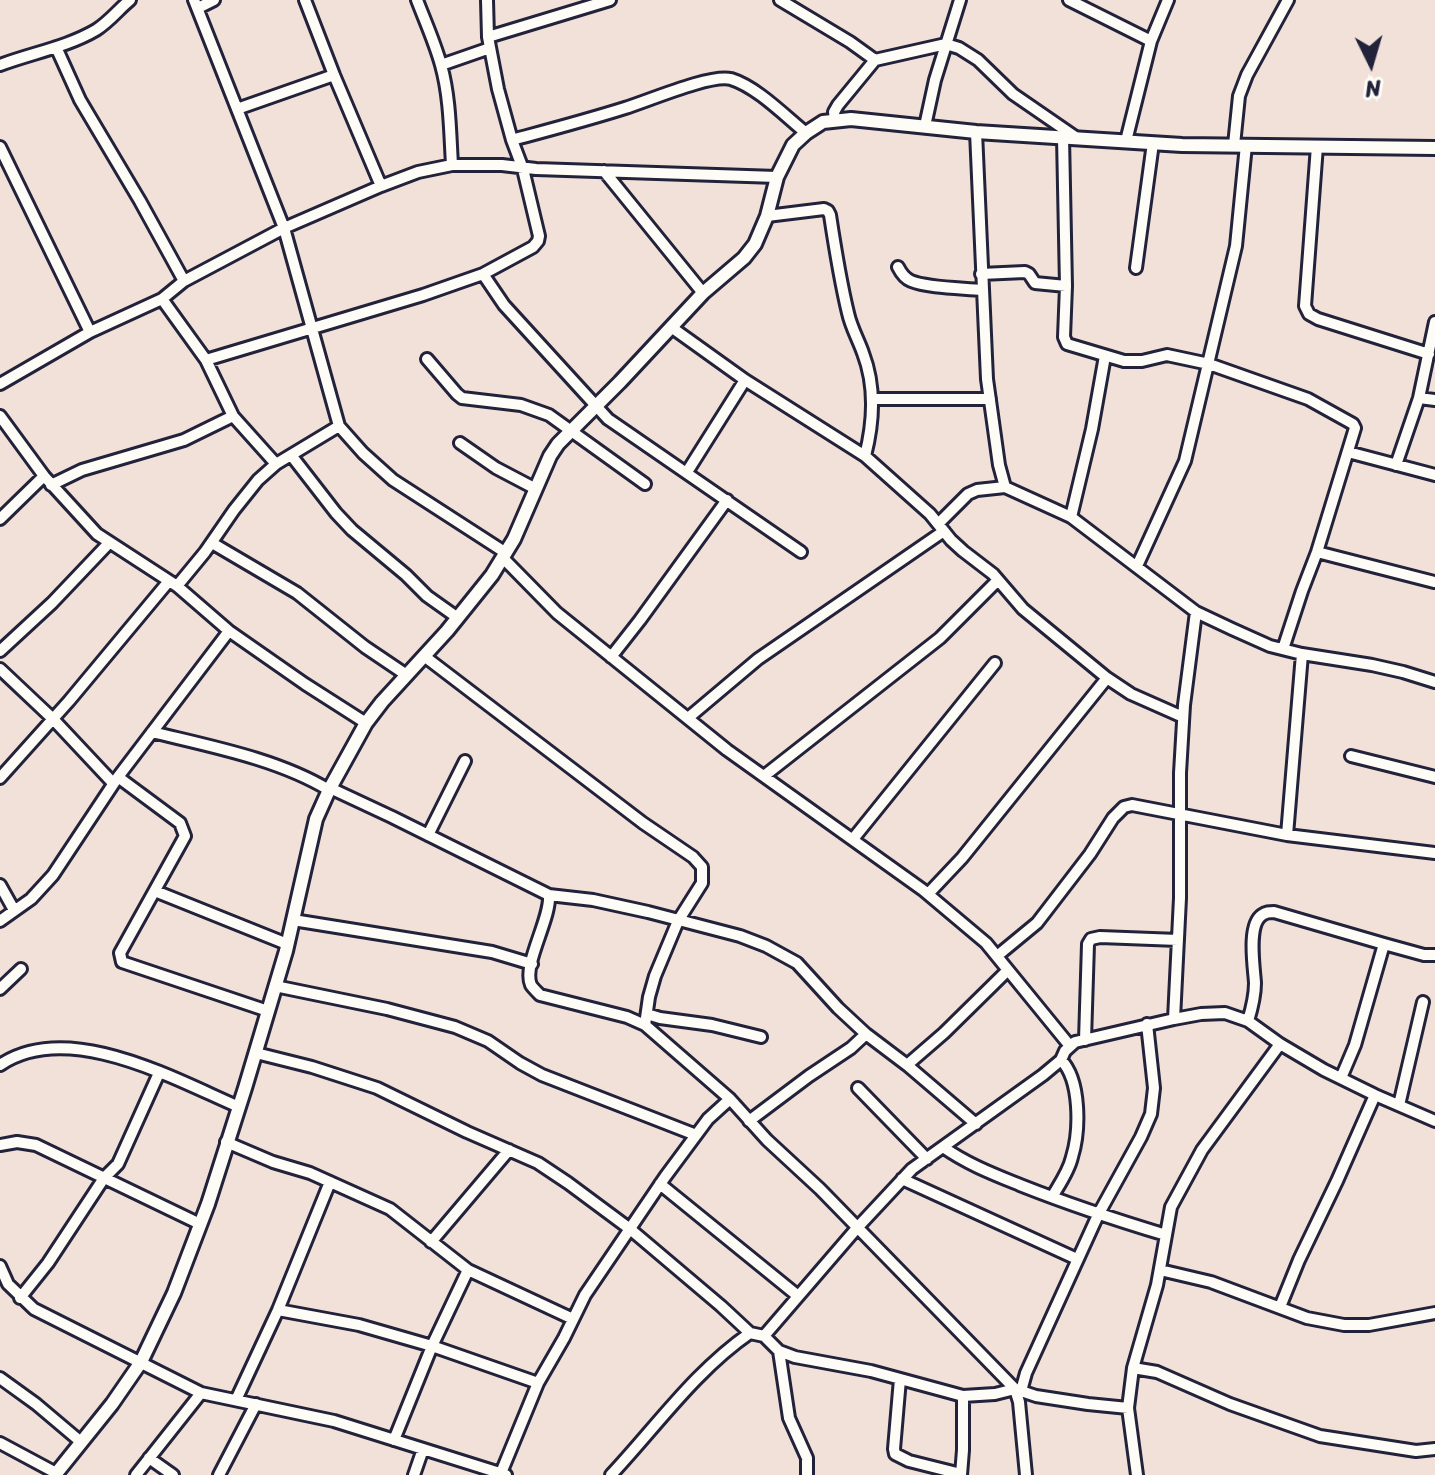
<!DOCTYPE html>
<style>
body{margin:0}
#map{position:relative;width:1435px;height:1475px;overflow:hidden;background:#f2e1d9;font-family:Sriracha,sans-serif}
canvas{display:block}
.north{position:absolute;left:1331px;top:24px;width:80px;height:80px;-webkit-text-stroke:6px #fdfcf7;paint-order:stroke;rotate:175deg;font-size:22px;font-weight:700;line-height:32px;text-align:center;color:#22223b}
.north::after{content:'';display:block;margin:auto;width:28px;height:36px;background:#22223b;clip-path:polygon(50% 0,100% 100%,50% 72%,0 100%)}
</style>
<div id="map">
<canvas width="1435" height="1475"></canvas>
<div class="north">N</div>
</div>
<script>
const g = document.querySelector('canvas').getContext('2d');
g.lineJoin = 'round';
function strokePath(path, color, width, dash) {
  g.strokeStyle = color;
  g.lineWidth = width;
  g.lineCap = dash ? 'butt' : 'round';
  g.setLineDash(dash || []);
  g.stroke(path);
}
const minor = new Path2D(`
 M 194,0 L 284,228 L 339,426 L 363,453 L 393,480 L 506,553
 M 305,0 L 334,75 L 381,186
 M 417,0 C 425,21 435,43 441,65 C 450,97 450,132 452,165
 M 780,0 L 850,42 L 875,60
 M 1069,0 L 1151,41
 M 198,8 L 214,0
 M 488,37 L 610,0
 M 56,47 L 80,100 L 140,201 L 184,281
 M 0,65 C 32,53 67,47 96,30 C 109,22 119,9 130,0
 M 441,65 L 490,48
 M 237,109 L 334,75
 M 835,120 L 834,112 L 838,105 L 875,60 L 946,44 L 959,48 L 978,60 L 1013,94 L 1074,136
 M 925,126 L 935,80 L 960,0
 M 976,132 L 987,379 L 999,465 L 1005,487
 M 1063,137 L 1066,286 L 1064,337 L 1067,344 L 1124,361 L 1142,361 L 1167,355 L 1209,364 L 1308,399 L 1353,424 L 1355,428 L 1317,552 L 1302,591 L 1283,649
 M 512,140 C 549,130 587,120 625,108 C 648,101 710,74 731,79 C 757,87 785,116 806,133
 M 1126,141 L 1151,41 L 1168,0
 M 1234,145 L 1239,96 L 1247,75 L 1288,0
 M 1317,146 L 1305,306 L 1309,314 L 1318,319 L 1429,354
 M 0,147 L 90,332
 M 604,171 L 703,293
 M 767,216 L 824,209 L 828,211 L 830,215 C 835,248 840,280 848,313 C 851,327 858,339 863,353 C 876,387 874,421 865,456
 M 898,267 C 901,273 904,278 911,281 C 928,288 963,288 982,290
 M 1136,268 L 1153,143
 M 483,274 L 504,305 L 608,419 L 801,552
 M 981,274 L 1025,272 L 1029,274 L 1035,283 L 1066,286
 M 162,299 L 206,360 L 233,416 L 276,464
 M 671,327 L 745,380 L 865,456 L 930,514 L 951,540 L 963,551 L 993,574 L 1023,609 L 1107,678 L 1131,694 L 1183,717
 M 427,359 L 457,394 L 462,398 L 521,405 L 549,415 L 645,484
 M 206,360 L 423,295 L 483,274 L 533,247 L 538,241 L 539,236 L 523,169 L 512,140 L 498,89 L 488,37 L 487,0
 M 0,384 L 90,332 L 162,299 L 184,281 L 284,228 L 381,186 L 418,172 L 452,165 L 502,165 L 536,169 L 777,177
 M 1419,398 L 1435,400
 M 873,399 L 990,399
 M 0,416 L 44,476 L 97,534 L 177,586 L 229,631 L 305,684 L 366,723
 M 460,443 L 496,468 L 536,489
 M 1348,452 L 1435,475
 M 291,455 L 336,513 L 352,530 L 406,575 L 427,596 L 458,618
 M 1396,465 L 1419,398 L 1435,322
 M 687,472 L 745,380
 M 51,485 L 82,470 L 184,440 L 233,416
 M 1071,517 L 1092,429 L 1105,356
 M 0,519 L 44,476
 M 939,523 L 968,494 L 977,490 L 1005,487 L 1071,517 L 1196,612 L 1232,629 L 1270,646 L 1302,654 L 1372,665 L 1403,672 L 1435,682
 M 212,543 L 297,593 L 365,647 L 405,674
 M 1317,552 L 1434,582
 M 503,558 L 557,613 L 727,750 L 923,890 L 986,943 L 1070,1046
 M 1137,566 L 1185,461 L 1236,246 L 1246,145
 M 177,586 L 205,552 L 234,510 L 258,480 L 276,464 L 339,426
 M 0,651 L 52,603 L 109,543
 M 424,656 L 643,823 L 693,857 L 702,867 L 702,883 L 678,921 L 655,976 L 649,997 L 645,1025
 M 611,657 L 640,620 L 727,500
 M 0,669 L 53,719 L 113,783
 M 688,718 L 758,659 L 944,531
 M 152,732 C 209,746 278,759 329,790
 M 1351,756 L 1435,777
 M 764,776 L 940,638 L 998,580
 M 118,777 L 180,823 L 185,836 L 120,953 L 122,962 L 268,1011
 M 0,778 L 69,701 L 169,581
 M 330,788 L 392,817 L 549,895 C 551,919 522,965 531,985 C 532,987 538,993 540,995 L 627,1017 L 645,1025 L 730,1099 L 767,1140 L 820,1189 L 1015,1389 L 1019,1402 L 1026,1475
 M 428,835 L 465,761
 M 1287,835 L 1302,654
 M 853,839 L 995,663
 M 0,885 L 14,910
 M 155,891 L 287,944
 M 928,894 L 962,858 L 1107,678
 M 549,895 L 593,900 L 648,912 L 740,936 L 766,946 L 797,963 L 838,1008 L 866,1034 L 907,1065 L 976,1124
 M 293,920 L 492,952 L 532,964
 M 0,921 L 31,899 L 53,875 L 118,777 L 229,631
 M 997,956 L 1037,923 L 1090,854 L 1113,818 L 1124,807 L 1132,805 L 1287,835 L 1435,853
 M 275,986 L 387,1009 L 455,1027 L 488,1041 L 520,1063 L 542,1075 L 696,1135
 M 0,989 L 21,969
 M 647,1014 L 660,1018 L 712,1025 L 761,1037
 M 1174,1019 L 1180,898 L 1180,773 L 1184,705 L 1196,612
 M 1248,1021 C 1252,1008 1255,997 1255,983 C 1254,967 1247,925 1262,915 C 1266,912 1269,912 1274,912 L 1384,944 L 1424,955 L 1435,955
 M 1085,1040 L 1088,944 L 1091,939 L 1100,937 L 1178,940
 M 256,1053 L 312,1067 L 377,1088 L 467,1132 L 538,1163 L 568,1183 L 630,1229 L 721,1306 L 750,1333
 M 0,1065 C 68,1019 174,1079 239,1107
 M 907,1065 L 944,1033 L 1008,970
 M 1341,1078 L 1355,1045 L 1384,944
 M 858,1088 L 927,1159
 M 1399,1105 L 1423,1002
 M 749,1121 L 809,1076 L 851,1048 L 866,1034
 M 226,1142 L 273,1162 L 310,1173 L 390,1209 L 468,1270 L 573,1319
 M 0,1145 L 17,1142 L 36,1145 L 200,1224
 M 943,1147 C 967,1164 993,1174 1020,1185 C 1068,1204 1116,1220 1166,1235
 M 902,1179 L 1077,1259
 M 660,1184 L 798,1296
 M 1052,1197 C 1059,1185 1069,1171 1072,1157 C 1080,1131 1081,1080 1061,1060
 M 431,1242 L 509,1150
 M 0,1266 L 8,1284 L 34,1309 L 201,1393 L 334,1421 L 506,1475
 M 1160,1270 L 1211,1282 L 1307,1318 L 1344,1325 L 1369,1325 L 1435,1313
 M 20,1298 L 48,1263 L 104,1178 L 118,1164 L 159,1073
 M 1280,1307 L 1299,1260 L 1337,1181 L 1375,1095
 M 278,1310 L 359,1325 L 432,1346 L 538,1383
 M 764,1336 L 779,1351 L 795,1357 L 871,1371 L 963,1396 L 995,1394 L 1015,1389 L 1036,1396 L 1088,1404 L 1128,1408
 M 779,1351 L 789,1418 L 807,1458 L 807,1475
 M 1133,1368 L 1157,1372 L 1230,1404 L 1320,1436 L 1416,1451 L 1435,1449
 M 0,1378 L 36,1404 L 81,1442
 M 900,1379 L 894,1449 L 895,1454 L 909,1461 L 961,1474
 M 1021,1391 L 1026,1373 L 1098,1215 L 1141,1137 L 1151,1114 L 1154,1088 L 1147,1024
 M 236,1400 L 278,1310 L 330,1182
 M 394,1440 L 432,1346 L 468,1270
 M 0,1443 L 56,1473
 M 149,1458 L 173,1475
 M 501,1473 L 538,1383 L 564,1338 L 585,1295 L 665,1177 L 708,1119 L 730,1099
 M 136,1475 L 201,1393
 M 219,1475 L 256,1404
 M 414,1475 L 423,1449
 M 611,1475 C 656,1427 695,1371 750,1333 L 764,1336 L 857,1228 L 912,1169 L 1043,1075 L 1061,1060 L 1065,1051 L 1075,1042 L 1174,1019 L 1201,1014 L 1225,1013 L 1248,1021 L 1280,1044 L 1324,1070 L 1375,1095 L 1435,1121
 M 961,1475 L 963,1450 L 963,1396
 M 1137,1475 L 1128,1408 L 1133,1368 L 1157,1285 L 1171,1207 L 1202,1150 L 1280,1044`);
const tertiary = new Path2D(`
 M 55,1475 L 112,1404 L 141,1362 L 174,1293 L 208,1204 L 245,1088 L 286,951 L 316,819 L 329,790 L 366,723 L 382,702 L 447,631 L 492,575 L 514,539 L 550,456 L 558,444 L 620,382 L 703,293 L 744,258 L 755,244 L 767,216 L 777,177 L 793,145 L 806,133 L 823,122 L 851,119 L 976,132 L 1182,145 L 1435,148`);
strokePath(minor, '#22223b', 16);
strokePath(tertiary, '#22223b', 18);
strokePath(minor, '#fdfcf7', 10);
strokePath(tertiary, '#fdfcf7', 12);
</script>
